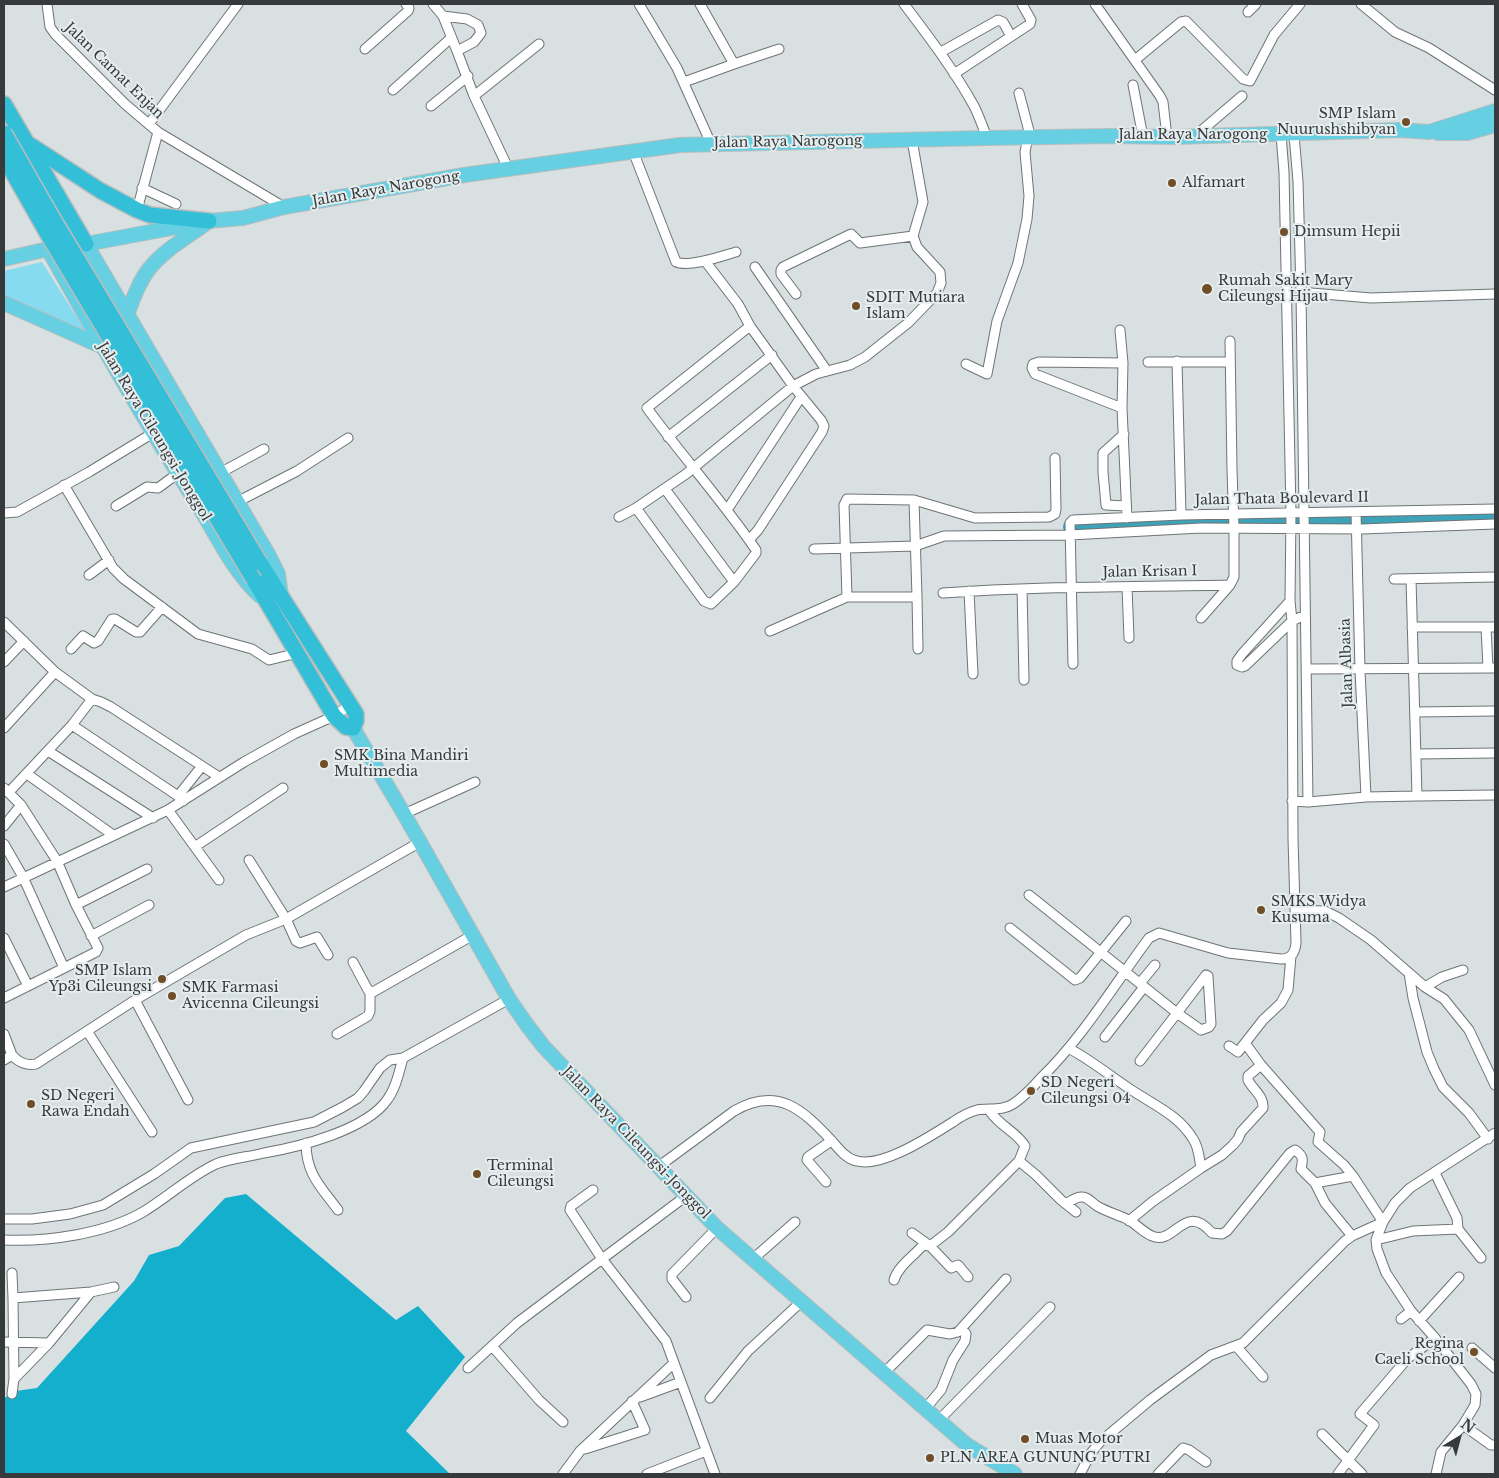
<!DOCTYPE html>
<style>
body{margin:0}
#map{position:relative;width:1499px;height:1478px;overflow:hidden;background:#d8e0e2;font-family:"Libre Baskerville",serif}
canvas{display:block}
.frame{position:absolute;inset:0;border:5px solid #373a3b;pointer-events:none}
.north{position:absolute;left:1434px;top:1413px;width:50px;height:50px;-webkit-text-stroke:4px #e5edef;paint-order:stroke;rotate:37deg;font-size:14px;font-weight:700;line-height:20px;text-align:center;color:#373a3b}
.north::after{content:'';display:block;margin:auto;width:18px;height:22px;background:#373a3b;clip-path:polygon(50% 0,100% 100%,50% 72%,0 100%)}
</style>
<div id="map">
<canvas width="1499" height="1478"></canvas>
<div class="frame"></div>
<div class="north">N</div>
</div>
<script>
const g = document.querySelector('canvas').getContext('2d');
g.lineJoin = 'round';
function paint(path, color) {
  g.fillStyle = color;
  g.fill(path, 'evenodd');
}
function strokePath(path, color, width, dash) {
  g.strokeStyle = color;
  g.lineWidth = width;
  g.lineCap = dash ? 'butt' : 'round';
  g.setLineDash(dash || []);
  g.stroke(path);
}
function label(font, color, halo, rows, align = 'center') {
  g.font = font + ' "Libre Baskerville",serif';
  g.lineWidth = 4;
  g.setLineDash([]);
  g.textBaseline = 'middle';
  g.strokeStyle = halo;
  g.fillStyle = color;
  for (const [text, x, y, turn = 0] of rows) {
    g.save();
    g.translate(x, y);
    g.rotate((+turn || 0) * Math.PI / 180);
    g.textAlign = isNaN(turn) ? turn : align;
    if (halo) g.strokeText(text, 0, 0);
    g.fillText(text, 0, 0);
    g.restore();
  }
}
const green = new Path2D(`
 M 42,262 L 90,338 L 4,299 L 4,271 Z`);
const forest = new Path2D(`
 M 246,1194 L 396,1320 L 418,1306 L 465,1357 L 406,1431 L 450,1474 L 4,1474 L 4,1398 L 16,1391 L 37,1388 L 134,1281 L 149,1255 L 179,1246 L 225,1198 Z`);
const river = new Path2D(`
 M 1071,527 L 1495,517`);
const minor = new Path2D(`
 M 47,4 L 50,27 L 55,34 L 125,104 L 158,132 L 284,207
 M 433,4 L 443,16 L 457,51
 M 639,4 L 677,68 L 708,137 L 709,144
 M 700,4 L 734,64 L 779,49
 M 904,4 C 929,37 954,70 974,106 C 979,116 983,127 987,138
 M 1095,4 L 1160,96 L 1163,102 L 1167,137
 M 1361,4 L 1395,32 L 1429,48 L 1495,90
 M 1248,12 L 1256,4
 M 443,16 L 467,19 L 478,25 L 481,33 L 474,42 L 457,51 L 474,96 L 508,168
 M 365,49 L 408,11 L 409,8 L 406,4
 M 941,52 L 998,20 L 1003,22 L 1011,36
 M 1135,60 L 1181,22 L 1186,21 L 1243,79 L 1250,81 L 1274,35 L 1300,4
 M 954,74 L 1030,24 L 1031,20 L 1022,4
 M 684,82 L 734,64
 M 1133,85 L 1143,137
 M 393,90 L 451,38
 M 474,96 L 539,44
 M 431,106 L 468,76
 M 149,124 L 238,4
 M 1294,135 L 1298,181 L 1301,292 L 1308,802
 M 1194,137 L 1242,96
 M 633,151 L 676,262 C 689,268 722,256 736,252
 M 142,188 L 176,204
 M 137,210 L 158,132
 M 755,267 L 827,371
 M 1311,293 L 1371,298 L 1495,294
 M 796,294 L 781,274 L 781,270 L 783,267 L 851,234 L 860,243 L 913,236
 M 1120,330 L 1123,363 L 1122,408 L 1127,518
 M 1177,361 L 1181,515
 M 1148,362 L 1230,362
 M 966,364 L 987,374 L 997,321 L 1018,263 L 1027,219 L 1029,196 L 1025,152 L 1029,131 L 1019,93
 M 1122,408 L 1035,374 L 1032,368 L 1033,364 L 1039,362 L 1123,363
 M 1124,434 L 1103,453 L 1103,472 L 1106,505 L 1126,506
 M 668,437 L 772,355
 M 220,473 L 264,449
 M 64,485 L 113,568 L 124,579 L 198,634 L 252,649 L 269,660 L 298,653
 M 665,489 L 734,582
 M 237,502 L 297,471 L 348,438
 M 116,506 L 147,487 L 158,488 L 177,474
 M 636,508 L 704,601 L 711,604 L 734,582 L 756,553 L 756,550 L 749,540 L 758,530 L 822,432 L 824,426 L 821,420 L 793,386 L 750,326 L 738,304 L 705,261
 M 727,510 L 801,397
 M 1356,512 L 1360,670 L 1366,797
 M 4,513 L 17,512 L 89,472 L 153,433
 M 619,517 L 636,508 L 686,474 L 793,386 L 816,374 L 850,365 L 865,357 L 908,323 L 937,293 L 941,283 L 940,272 L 917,247 L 913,236 L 923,202 L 912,140
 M 749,540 C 717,495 680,453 647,408 L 750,326
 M 814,549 L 915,546 L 944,536 L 1070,535 L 1201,528 L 1362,529 L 1495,524
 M 89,575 L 109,560
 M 1394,579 L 1495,577
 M 1411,579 L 1417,796 L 1495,795
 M 1127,587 L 1129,638
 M 1022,589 L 1024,680
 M 969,591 L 973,674
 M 943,593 C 1039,586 1134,587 1230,585
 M 847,597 L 917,597 L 914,500
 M 917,597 L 918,649
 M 1290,601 L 1242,654 L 1237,661 L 1237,665 L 1242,667 L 1245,666 L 1292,621 L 1305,615
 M 1201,618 L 1230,585 L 1234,577 L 1234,528 L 1232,470 L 1230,341
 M 4,622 L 55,672 L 92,699 L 101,702 L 111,707 L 219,777
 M 1412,627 L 1495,627
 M 1486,627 L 1488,668
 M 770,631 L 847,597 L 844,505 L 847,499 L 914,500 L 975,518 L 1049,517 L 1055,514 L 1056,509 L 1055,458
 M 71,649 L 83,636 L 94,643 L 98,641 L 112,619 L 115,619 L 136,632 L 140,632 L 162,607
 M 4,662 L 24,641
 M 1073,664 L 1070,523 L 1073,520 L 1181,515 L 1495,509
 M 1306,669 L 1495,668
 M 1415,712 L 1495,711
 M 72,725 L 178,796 L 183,801
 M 4,728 L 55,672
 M 48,751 L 153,818
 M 1416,754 L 1495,753
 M 27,774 L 113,835
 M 4,788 L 21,805 L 57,861 L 76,905 L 98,948 L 96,952 L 4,998
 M 9,792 L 72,725 L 92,699
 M 178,796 L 202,766
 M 1292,801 L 1308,802 L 1366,797 L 1417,796
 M 168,810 L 219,880
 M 404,814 L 475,782
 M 4,826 L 21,805
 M 4,844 L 23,877 L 64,968
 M 196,846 L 283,788
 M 249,860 L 286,919 L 296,941 L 300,943 L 317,937 L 328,955
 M 4,887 L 168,810 L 244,762 L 294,734 L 334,716 L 350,705
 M 1029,895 L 1177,1013 L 1206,975 L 1208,976
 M 76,905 L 147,869
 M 1296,910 L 1325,911 L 1339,918 L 1371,940 L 1425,987 L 1444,999 L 1469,1030 L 1495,1085
 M 1010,928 L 1075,980 L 1080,978 L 1126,921
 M 91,936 L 149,905
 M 4,938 L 28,986
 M 1291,956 L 1288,990 L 1281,1003 L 1263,1020 L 1245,1043 L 1261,1065 L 1320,1132 L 1318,1142 L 1344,1165 L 1353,1176 L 1383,1222
 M 353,962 L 368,990 L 373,992 L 473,935
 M 1409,973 L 1413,998 L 1427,1052 L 1434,1069 L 1443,1087 L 1469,1113 L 1488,1139
 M 1140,983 L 1155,965
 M 1425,987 L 1442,977 L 1463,970
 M 135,1000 L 188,1100
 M 87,1031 L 152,1132
 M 4,1034 L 12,1055
 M 337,1034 L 368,1016 L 370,1011 L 370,991
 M 1105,1037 L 1144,987
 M 1229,1046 L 1238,1052 L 1245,1043
 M 1070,1049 C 1091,1060 1110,1076 1130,1089 C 1152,1104 1179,1115 1193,1139 C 1199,1147 1199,1158 1201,1168 L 1152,1202 L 1129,1221
 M 4,1060 L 12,1055 C 18,1062 27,1066 36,1064 L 135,1000 L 246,935 L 286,919 L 420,842
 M 1140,1061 L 1177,1013 L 1201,1030 L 1209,1027 L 1211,1024 L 1208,976
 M 306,1143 C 306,1174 321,1187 338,1210
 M 1019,1161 L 1036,1175 L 1061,1200 L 1076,1212
 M 658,1167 L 734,1111 C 777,1086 802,1109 831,1140 C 838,1148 846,1159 857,1161 C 883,1168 932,1135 953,1122 C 960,1117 969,1112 977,1110 C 990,1108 1002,1111 1013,1104 C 1024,1097 1033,1087 1041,1078 C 1083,1037 1114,985 1149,938 L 1159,933 L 1228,953 L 1281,959 C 1291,959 1295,953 1296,943 L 1293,838 L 1292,621 L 1290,601 L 1291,513 L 1284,172 L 1281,135
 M 1201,1168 L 1222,1155 L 1233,1145 L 1238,1139 L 1241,1132 L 1263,1108 C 1264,1096 1253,1090 1248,1080 L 1248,1076 L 1261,1065
 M 1435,1173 L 1457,1218 L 1458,1229 L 1481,1258
 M 826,1182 L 807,1160 L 808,1157 L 831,1141
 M 1315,1183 L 1353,1176
 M 1067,1203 C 1071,1201 1076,1197 1081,1197 C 1087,1196 1092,1203 1097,1206 C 1107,1212 1119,1215 1129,1220 C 1137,1225 1143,1232 1152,1236 C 1175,1246 1184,1201 1212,1233 L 1222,1234 L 1227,1231 L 1290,1153 L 1295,1150 C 1304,1156 1303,1160 1301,1169 L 1315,1183 L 1325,1203 L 1352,1236
 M 4,1219 L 32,1219 L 70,1214 L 103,1205 L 154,1174 L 191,1148 L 314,1122 L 343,1107 L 358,1098 L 364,1091 L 380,1068 L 390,1060 L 403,1058 L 509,999
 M 912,1233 L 930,1246 L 948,1232 L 1019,1161 L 1025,1146 C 1016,1131 1000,1127 989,1110
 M 4,1240 C 47,1242 105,1234 143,1212 C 168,1197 190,1176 216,1164 C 231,1158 249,1157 264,1153 C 299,1147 366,1130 387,1100 C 396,1088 399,1072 403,1058
 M 1376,1240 L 1413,1231 L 1458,1229
 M 753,1259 L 795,1222
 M 12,1273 L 13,1298 L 91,1292
 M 894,1280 C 898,1266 914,1256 923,1245 L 930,1246 L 951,1268 L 958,1265 L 968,1277
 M 686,1297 L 672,1279 L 672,1274 L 717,1228
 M 13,1298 L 14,1379 L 49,1343
 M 1401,1319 L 1411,1311
 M 1419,1321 L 1459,1277
 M 4,1342 L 49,1343 L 91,1292 L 114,1287
 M 492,1346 L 539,1400 L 563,1422
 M 1236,1346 L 1263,1377
 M 1472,1348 L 1495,1368
 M 674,1363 L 715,1474
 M 468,1368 L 517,1323 L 602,1259 L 570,1210 L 571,1206 L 593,1190
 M 884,1373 L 927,1330 L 950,1334 L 958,1332 L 1006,1279
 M 12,1394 L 14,1379
 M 640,1397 L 681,1382
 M 710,1398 L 748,1351 L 801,1302
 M 925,1409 L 941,1390 L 953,1360 L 965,1341 L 966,1334 L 962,1328
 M 939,1420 L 1050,1307
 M 1463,1425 L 1491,1445 L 1495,1445
 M 1322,1434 L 1362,1474
 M 585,1449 L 645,1430 L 632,1401
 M 563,1474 L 580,1451 L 674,1363 L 666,1341 L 602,1259 L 686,1196
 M 647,1474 L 706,1451
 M 1080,1474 L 1091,1453 L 1100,1442 L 1150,1400 L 1211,1355 L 1243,1343 L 1345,1241 L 1352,1236 L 1383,1222
 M 1158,1474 L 1183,1448 L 1189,1450 L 1206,1462
 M 1338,1474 L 1374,1425 L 1360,1414 L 1407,1359 L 1435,1338
 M 1436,1474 L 1441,1452 L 1463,1425 L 1475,1405 L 1476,1394 L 1471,1384 L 1435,1338 L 1411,1311 L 1386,1273 L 1377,1249 L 1376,1240 L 1383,1222 L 1388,1214 L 1395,1203 L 1410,1188 L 1495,1133`);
const primary = new Path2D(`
 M 1438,133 L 1467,133 L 1495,125
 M 86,244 L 268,554 L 278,574 L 281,596
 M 48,249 C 96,335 145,422 198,505 C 217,536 233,571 260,596
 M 4,259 L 48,249 L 86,244 L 209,221 L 243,218 L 284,207 L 464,175 L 680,145 L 987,138 L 1112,136 L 1175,137 L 1399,130 L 1429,132 L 1495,111
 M 4,303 L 103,347
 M 127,315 C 133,299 139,282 149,269 C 164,250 186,238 205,224
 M 353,728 L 404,814 L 509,999 L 527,1025 L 544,1047 L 717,1228 L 967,1445 L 1015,1474`);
const trunk = new Path2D(`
 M 4,104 L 86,244
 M 27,143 L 101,191 L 137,210 L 150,215 L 209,221
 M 254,580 L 334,716 L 346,727 L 353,728 L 356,721 L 356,714 L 260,563`);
const trunkBridge = new Path2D(`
 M 4,133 L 49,212 L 260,563
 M 4,157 L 50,238 L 254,580`);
const markers = [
 [1406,122,5,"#714e28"],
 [1172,183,5,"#714e28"],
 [1284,232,5,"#714e28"],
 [1207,289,6,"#714e28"],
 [856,306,5,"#714e28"],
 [324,764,5,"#714e28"],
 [1261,910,5,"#714e28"],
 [162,979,5,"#714e28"],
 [172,996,5,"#714e28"],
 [1031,1091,5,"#714e28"],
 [31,1104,5,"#714e28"],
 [477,1174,5,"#714e28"],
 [1474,1352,5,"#714e28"],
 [1025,1439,5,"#714e28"],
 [930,1458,5,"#714e28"]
];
const streetNames = [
 ["Jalan Camat Enjan",114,71,44],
 ["Jalan Raya Narogong",1193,135],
 ["Jalan Raya Narogong",788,142,-1],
 ["Jalan Raya Narogong",386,189,-10],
 ["Jalan Raya Cileungsi-Jonggol",154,432,59],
 ["Jalan Thata Boulevard II",1282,499,-1],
 ["Jalan Krisan I",1150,572,-1],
 ["Jalan Albasia",1347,663,-92],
 ["Jalan Raya Cileungsi-Jonggol",636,1143,46]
];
const poiNames = [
 ["SMP Islam",1396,114,"right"],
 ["Nuurushshibyan",1396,130,"right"],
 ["Alfamart",1182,183],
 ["Dimsum Hepii",1294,232],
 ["Rumah Sakit Mary",1218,281],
 ["Cileungsi Hijau",1218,297],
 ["SDIT Mutiara",866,298],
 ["Islam",866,314],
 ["SMK Bina Mandiri",334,756],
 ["Multimedia",334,772],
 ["SMKS Widya",1271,902],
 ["Kusuma",1271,918],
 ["SMP Islam",152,971,"right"],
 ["Yp3i Cileungsi",152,987,"right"],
 ["SMK Farmasi",182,988],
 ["Avicenna Cileungsi",182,1004],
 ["SD Negeri",1041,1083],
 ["Cileungsi 04",1041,1099],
 ["SD Negeri",41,1096],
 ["Rawa Endah",41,1112],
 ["Terminal",487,1166],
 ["Cileungsi",487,1182],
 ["Regina",1464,1344,"right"],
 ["Caeli School",1464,1360,"right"],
 ["Muas Motor",1035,1439],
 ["PLN AREA GUNUNG PUTRI",940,1458]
];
paint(green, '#86dbf0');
paint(forest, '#14afcd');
strokePath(river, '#3ea2b9', 16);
strokePath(minor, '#6e7476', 11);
strokePath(primary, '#bbbcbc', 16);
strokePath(trunk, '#bbbcbc', 18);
strokePath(minor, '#fff', 9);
strokePath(primary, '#66cfe1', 14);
strokePath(trunk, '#33bfd7', 15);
strokePath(trunkBridge, '#bbbcbc', 18, []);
strokePath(trunkBridge, '#33bfd7', 15);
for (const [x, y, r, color] of markers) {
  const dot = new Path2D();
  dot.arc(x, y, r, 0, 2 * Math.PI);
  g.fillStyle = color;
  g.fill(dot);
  strokePath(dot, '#e5edef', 2);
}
label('14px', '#373a3b', '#e5edef', streetNames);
label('14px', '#373a3b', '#e5edef', poiNames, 'left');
</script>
